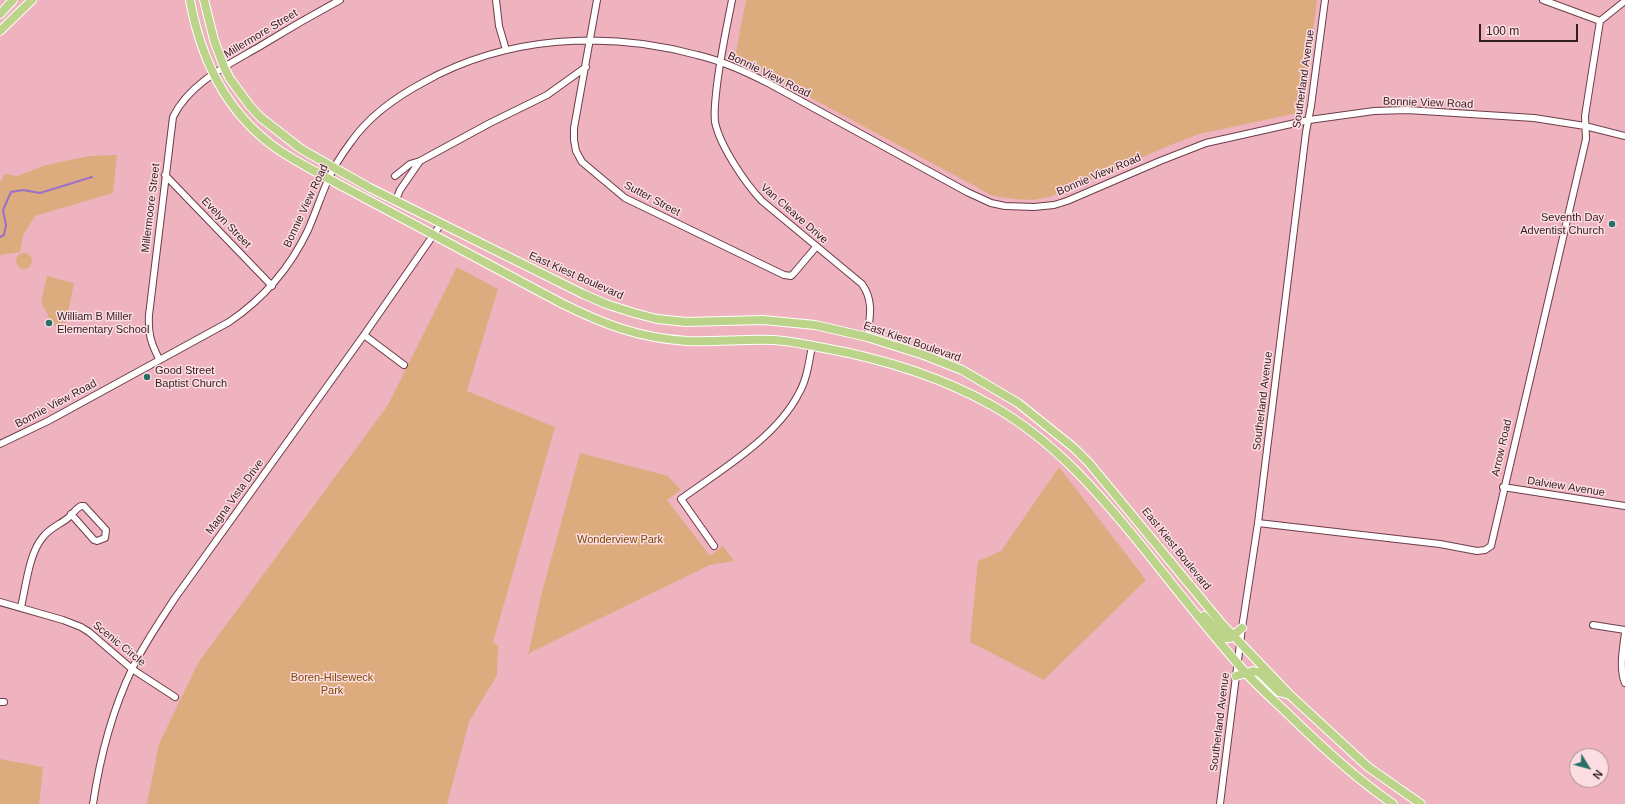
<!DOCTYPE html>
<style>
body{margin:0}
#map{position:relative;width:1625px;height:804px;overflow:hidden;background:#eeb3bf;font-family:Helvetica,sans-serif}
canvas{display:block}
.north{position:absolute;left:1569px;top:748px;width:40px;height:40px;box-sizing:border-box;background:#fcdde2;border:1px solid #ac9095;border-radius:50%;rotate:127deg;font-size:11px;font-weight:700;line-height:16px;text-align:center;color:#331d22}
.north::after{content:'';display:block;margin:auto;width:14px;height:18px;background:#287169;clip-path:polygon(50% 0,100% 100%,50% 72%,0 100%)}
.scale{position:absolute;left:1479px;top:24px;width:99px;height:18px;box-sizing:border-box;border:2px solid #331d22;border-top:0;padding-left:5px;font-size:12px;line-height:14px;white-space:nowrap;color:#331d22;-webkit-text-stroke:3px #fcdde2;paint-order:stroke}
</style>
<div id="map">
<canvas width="1625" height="804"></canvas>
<div class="north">N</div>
<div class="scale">100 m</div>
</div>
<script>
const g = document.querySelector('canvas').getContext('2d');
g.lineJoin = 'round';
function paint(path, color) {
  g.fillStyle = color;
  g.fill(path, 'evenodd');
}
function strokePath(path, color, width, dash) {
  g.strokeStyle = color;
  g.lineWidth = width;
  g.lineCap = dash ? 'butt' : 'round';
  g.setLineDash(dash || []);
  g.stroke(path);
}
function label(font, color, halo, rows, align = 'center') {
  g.font = font + ' Helvetica,sans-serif';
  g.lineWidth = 3;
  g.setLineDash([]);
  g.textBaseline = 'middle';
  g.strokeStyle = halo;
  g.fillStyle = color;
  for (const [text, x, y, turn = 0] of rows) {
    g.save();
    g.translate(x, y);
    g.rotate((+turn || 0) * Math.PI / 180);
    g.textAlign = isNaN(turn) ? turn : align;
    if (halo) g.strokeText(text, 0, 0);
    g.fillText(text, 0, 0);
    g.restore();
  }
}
const green = new Path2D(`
 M 746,0 L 1317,0 L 1302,112 L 1199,134 L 1168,146 L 1049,197 L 1033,200 L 1014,199 L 993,196 L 735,57 Z
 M 117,155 L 113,193 L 35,216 L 23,235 L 20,252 L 0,255 L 0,182 L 5,174 L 17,176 L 46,165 L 89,156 Z
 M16 261a8 8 0 1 1 16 0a8 8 0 1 1-16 0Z
 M 457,267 L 498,289 L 467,391 L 555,427 L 493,642 L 498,646 L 497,675 L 469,722 L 447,804 L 147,804 L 159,744 L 198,663 L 388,405 Z
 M 47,276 L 74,283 L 65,327 L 46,324 L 48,315 L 41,302 Z
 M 580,453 L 668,476 L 681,490 L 667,500 L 710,556 L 723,546 L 734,561 L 710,565 L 531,652 L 528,656 L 541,596 Z
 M 1059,467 L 1146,580 L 1044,680 L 970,642 L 978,561 L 1001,551 Z
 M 0,759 L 43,767 L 39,804 L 0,804 Z`);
const stream = new Path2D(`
 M 0,237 L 4,235 L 6,225 L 3,210 L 11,192 L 23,190 L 40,193 L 92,177`);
const minor = new Path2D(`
 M 496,0 L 499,26 L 506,50
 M 597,0 L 574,128 L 574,140 L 576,151 L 582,162 L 625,198 L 784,275 L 791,276 L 794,273 L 816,247
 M 732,0 C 726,31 719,62 716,94 C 715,103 714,113 715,122 C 720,146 745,183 762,201 L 862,284 C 874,301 870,317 867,337
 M 1543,0 L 1600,21
 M 165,175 L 272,286
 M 395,176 L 410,164 L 420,161
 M 396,200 L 400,190 L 420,161 L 490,123 L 547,95 L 586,67
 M 364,335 L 404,365
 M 159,359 C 151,343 148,334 149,315 L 173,117 C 190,82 230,64 262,45 C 288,29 314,14 340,0
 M 0,444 L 48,421 L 229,322 C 263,299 290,268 308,230 C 315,214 321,196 328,180 C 334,166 342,154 351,142 C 369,116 396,97 424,82 C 506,36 607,30 697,55 C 723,61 746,72 770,84 L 967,192 L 991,203 L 1005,206 L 1034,207 L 1054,205 L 1067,201 L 1160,161 L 1206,143 L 1309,120 L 1374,111 L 1407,110 L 1534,118 L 1585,126 L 1625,136
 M 1503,487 L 1625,506
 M 1258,523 L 1440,544 L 1477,551 L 1485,550 L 1491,546 L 1586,139 L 1585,116 L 1600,21 L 1625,1
 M 714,546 L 681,499 C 721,470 777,437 799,393 C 807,379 809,362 812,346
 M 0,602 L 63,620 L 81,627 L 89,632 L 132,669 L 175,697
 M 21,607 C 26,586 29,553 43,537 C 50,528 59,525 68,518 C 73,514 75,509 81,506 L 84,506 L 106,530 L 105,538 L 97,541 L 94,540 L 71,514
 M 1593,625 L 1625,630
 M 1625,633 C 1623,648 1619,669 1625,683
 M 0,702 L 4,702
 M 93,804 C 100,757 112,711 132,669 C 144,644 160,621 175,598 L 364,335 L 441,224
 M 1220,804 L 1242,628 L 1258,523 L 1306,132 L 1311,106 L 1325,0`);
const major = new Path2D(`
 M 190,0 C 200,55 224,107 268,142 C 286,157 308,167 329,179 L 561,303 C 603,324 639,338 687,341 C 716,342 745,339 774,340 C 791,341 808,345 824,348 C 884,359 940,376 993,406 C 1054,441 1097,491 1141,545 C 1173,585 1204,625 1238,664 C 1252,681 1269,696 1285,711 C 1319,744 1354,777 1393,804
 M 204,0 L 214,40 L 224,67 L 230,79 L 250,106 L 260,117 L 301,149 L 370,188 L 583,294 L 606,304 L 634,313 L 657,319 L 686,322 L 763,320 L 815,325 L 867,337 L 924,355 L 962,370 L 1018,403 L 1074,448 L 1089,463 L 1222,624 L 1291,696 L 1368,767 L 1421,804
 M 0,14 L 13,0
 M 0,31 L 32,0
 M 1204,616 L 1225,638 L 1230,638 L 1242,628
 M 1236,676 L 1253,671 L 1260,673 L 1279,692 L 1290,695`);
const markers = [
 [1612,224,4,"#287169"],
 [49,323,4,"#287169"],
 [147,377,4,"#287169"]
];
const streetNames = [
 ["Millermore Street",261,34,-31],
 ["Bonnie View Road",769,75,26],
 ["Southerland Avenue",1304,79,-82],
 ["Bonnie View Road",1428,103,2],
 ["Bonnie View Road",1099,175,-23],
 ["Sutter Street",652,199,28],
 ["Bonnie View Road",306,206,-65],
 ["Millermoore Street",151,208,-83],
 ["Van Cleave Drive",794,214,41],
 ["Evelyn Street",226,223,46],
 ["East Kiest Boulevard",576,276,24],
 ["East Kiest Boulevard",912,342,19],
 ["Southerland Avenue",1263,401,-83],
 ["Bonnie View Road",56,404,-28],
 ["Arrow Road",1502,448,-77],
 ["Dalview Avenue",1566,487,9],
 ["Magna Vista Drive",235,497,-54],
 ["East Kiest Boulevard",1176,549,51],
 ["Scenic Circle",119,644,39],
 ["Southerland Avenue",1220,722,-83]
];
const poiNames = [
 ["Seventh Day",1604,218,"right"],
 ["Adventist Church",1604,231,"right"],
 ["William B Miller",57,317],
 ["Elementary School",57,330],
 ["Good Street",155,371],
 ["Baptist Church",155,384]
];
const parkNames = [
 ["Wonderview Park",620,540],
 ["Boren-Hilseweck",332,678],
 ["Park",332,691]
];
paint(green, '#dcac7e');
strokePath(stream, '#9c70c9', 2);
strokePath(minor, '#6d3d48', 8);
strokePath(major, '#fff', 10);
strokePath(minor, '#fff', 6);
strokePath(major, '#bcd489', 8);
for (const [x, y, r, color] of markers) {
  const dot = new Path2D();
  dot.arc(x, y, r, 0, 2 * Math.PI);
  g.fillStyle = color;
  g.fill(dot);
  strokePath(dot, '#fcdde2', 1.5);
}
label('11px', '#331d22', '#fcdde2', streetNames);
label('11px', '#331d22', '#fcdde2', poiNames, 'left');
label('11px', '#7b4903', '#fcdde2', parkNames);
</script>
